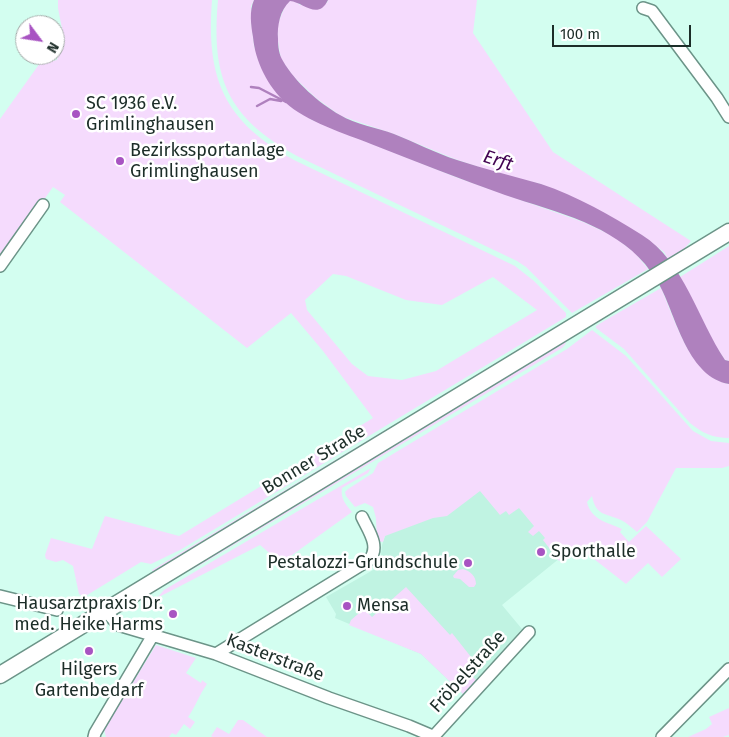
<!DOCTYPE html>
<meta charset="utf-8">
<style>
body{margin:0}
#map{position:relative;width:729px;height:737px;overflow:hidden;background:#d3fef0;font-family:"Fira Sans",sans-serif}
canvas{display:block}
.north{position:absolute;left:15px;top:15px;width:50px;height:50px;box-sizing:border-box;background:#fff;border:1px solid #a4aba9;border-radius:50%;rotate:121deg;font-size:14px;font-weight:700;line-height:20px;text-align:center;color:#1c2d28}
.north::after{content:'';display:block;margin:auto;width:18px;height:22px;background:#a854c2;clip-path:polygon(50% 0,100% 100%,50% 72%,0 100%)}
.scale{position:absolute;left:552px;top:25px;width:139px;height:22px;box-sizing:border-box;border:2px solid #1c2d28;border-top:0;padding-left:6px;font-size:15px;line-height:18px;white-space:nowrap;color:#1c2d28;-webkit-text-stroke:4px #fff;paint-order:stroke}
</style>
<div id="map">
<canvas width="729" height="737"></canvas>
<div class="north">N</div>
<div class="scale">100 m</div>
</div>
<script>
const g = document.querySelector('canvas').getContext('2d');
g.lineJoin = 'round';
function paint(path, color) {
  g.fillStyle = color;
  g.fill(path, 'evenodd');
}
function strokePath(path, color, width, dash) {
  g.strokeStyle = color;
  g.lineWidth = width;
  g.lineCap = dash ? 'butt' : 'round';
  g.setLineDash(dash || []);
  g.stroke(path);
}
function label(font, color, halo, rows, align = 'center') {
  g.font = font + ' "Fira Sans",sans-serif';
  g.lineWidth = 5;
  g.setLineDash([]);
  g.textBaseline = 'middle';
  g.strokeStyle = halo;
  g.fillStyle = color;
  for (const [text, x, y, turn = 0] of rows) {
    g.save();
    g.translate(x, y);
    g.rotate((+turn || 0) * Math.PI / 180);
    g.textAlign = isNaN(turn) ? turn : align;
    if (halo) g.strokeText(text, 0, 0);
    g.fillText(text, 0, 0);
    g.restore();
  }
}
const built = new Path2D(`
 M 453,438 L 576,545 L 502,605 L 522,629 L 463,694 L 421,654 L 335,618 L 336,614 L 326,597 L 380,566 L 382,545 L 385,536 Z`);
const green = new Path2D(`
 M 58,0 L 212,0 C 206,79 224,121 294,160 L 515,266 L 534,281 L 566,313 L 566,317 L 180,550 L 151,564 L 141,562 L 84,597 L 79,594 L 73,566 L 63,560 L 56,562 L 46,559 L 45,555 L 51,538 L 92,549 L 105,516 L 179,536 L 373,418 L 323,351 L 291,313 L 247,348 L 60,202 L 65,195 L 53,187 L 0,261 L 0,119 L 40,63 L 57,60 L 63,34 L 58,8 ZM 333,274 L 346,276 L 406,300 L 442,305 L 493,277 L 537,310 L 436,371 L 402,380 L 368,376 L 352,364 L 307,310 L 305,300 Z
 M 218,0 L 254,0 L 251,6 L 251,19 L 254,46 L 261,66 L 312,120 L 458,178 L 583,222 L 613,236 L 635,253 L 648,269 L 572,313 L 526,267 L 517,261 L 297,156 C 227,117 211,78 218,0 Z
 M 290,0 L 295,1 L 300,5 L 327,3 L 328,0 L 477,0 L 473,33 L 553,152 L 691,241 L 683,250 L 668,259 L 664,252 L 643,236 L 541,184 L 502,175 L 455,159 L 394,134 L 341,116 L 316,98 L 293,76 L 281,59 L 278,41 L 277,26 L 286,4 Z
 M 729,246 L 729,361 L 725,360 L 715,345 L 680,277 Z
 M 661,288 C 675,320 691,377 729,384 L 729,438 C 713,438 702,433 690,423 L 624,349 L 596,328 L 596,326 L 604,321 Z
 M 592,330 L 626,356 L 693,431 L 711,441 L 729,443 L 729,466 L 722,468 L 676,468 L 647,522 L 637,532 C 632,528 627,523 621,520 C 605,513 596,516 592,496 L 587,502 C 591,520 607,522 622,529 L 620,532 L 629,542 L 646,526 L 681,559 L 662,577 L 648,563 L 626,584 L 576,545 L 559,561 L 543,540 L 545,538 L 539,531 L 533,536 L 528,532 L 534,526 L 519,508 L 509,515 L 506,511 L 500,515 L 480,491 L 447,516 L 433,518 L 385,536 L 383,542 L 377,541 L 376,518 L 373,507 L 365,503 L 355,507 L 346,496 L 345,492 L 348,489 L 373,473 L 378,463 L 567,349 Z
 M 567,339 L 565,345 L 562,348 L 202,564 L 161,586 L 159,583 Z
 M 392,426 L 393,428 L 154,573 L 152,570 Z
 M 371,468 L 368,473 L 342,488 C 340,498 346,505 352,512 L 281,563 L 260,545 L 157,598 L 164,590 Z
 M 463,569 C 470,571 476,576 476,584 L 474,587 L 469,587 L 460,579 L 454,578 L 453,576 L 458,570 Z
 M 406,587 L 450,635 L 452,633 L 479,667 L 470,674 L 476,680 L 463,694 L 421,654 L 349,625 L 351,620 L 364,609 L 372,617 Z
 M 156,645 L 196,658 L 186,673 L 201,683 L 202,680 L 207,684 C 199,695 196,706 188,717 L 195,722 L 190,729 L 184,724 L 176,735 L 172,733 L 169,737 L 106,737 L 104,729 Z
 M 729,708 L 729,735 L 723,737 L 688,737 L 706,729 L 712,724 L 709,717 Z
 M 238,720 L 243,720 L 267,737 L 213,737 L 211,736 L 217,727 L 229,734 Z`);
const water = new Path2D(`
 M 254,0 L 328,0 C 318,21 303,2 290,1 C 280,10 277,26 278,39 C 278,46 279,55 283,61 C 295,82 319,103 340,115 C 355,124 378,128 394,134 C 415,142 435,153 457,160 C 485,169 513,176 541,184 C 577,196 610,215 642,235 C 684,261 698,320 725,360 L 729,361 L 729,384 C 689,377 677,321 662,290 C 658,281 651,272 645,264 C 629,245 607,232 584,222 C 558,211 531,204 505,195 C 460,179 415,161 371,144 C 346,134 305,121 286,103 C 268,87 255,61 253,37 C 251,25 249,11 254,0 Z`);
const stream = new Path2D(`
 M 251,87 L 259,88 L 286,102
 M 257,106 L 270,99 L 281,101`);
const minor = new Path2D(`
 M 643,8 L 652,11 L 717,98 L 729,117
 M 0,266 L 43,205
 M 0,596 L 57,610
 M 105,610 L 118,625 L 216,654 L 329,698 L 409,726 L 435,737
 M 216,654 L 369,560 C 381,547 368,530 362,517
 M 434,736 L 529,632
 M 94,737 L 95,733 L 153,635
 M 662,737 L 729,669`);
const secondary = new Path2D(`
 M 0,675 L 729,232`);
const markers = [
 [76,114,5,"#a854c2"],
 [120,161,5,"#a854c2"],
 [541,552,5,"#a854c2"],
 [468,563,5,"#a854c2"],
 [347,606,5,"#a854c2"],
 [173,614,5,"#a854c2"],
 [89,651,5,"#a854c2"]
];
const poiNames = [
 ["SC 1936 e.V.",86,104],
 ["Grimlinghausen",86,125],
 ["Bezirkssportanlage",130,151],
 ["Grimlinghausen",130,172],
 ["Sporthalle",551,552],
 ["Pestalozzi-Grundschule",458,563,"right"],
 ["Hausarztpraxis Dr.",163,604,"right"],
 ["med. Heike Harms",163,625,"right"],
 ["Mensa",357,606],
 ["Hilgers",89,670,"center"],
 ["Gartenbedarf",89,691,"center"]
];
const streetNames = [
 ["Bonner Straße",314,460,-31],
 ["Kasterstraße",275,658,21],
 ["Fröbelstraße",468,672,-48]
];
const waterNames = [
 ["Erft",498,161,18]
];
paint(built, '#c0f3e2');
paint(green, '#f5dbfd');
paint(water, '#af81be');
strokePath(stream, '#af81be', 2.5);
strokePath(minor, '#6c9488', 14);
strokePath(secondary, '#6c9488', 19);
strokePath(minor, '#fff', 11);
strokePath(secondary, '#fff', 16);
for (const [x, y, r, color] of markers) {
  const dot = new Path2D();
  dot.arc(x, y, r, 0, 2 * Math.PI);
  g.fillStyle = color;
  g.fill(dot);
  strokePath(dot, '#fff', 2);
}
label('18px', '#1c2d28', '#fff', poiNames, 'left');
label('18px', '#1c2d28', '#fff', streetNames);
label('italic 19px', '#420352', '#fff', waterNames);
</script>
